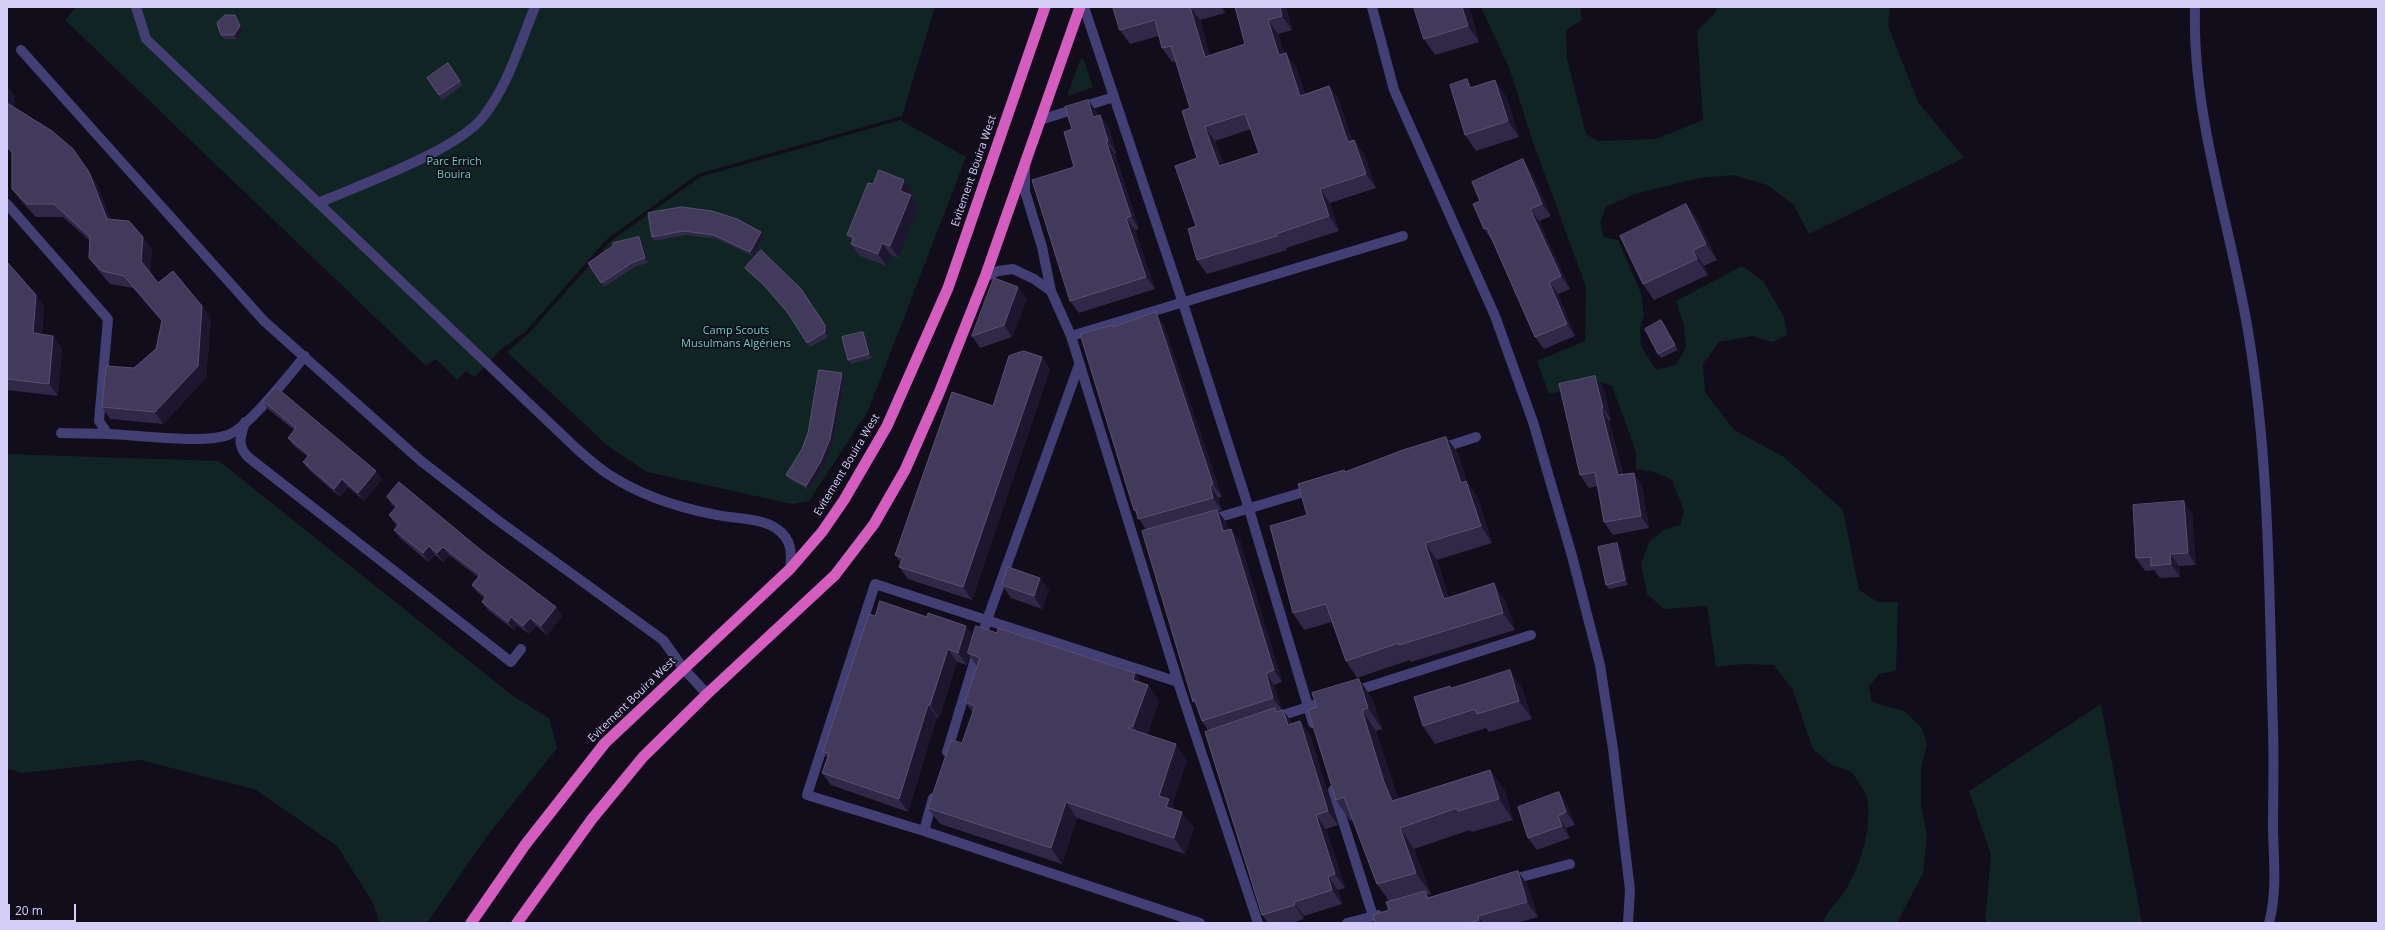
<!DOCTYPE html>
<meta charset="utf-8">
<style>
body{margin:0}
#map{position:relative;width:2385px;height:930px;overflow:hidden;background:#110d1b;font-family:"Open Sans",sans-serif}
canvas{display:block}
.frame{position:absolute;inset:0;border:8px solid #d5cef9;pointer-events:none}
.scale{position:absolute;left:8px;top:904px;width:68px;height:18px;box-sizing:border-box;border:2px solid #d5cef9;border-top:0;padding-left:5px;font-size:12px;line-height:14px;white-space:nowrap;color:#d5cef9;-webkit-text-stroke:3px #110d1b;paint-order:stroke}
</style>
<div id="map">
<canvas width="2385" height="930"></canvas>
<div class="frame"></div>
<div class="scale">20 m</div>
</div>
<script>
const g = document.querySelector('canvas').getContext('2d');
g.lineJoin = 'round';
function paint(path, color) {
  g.fillStyle = color;
  g.fill(path, 'evenodd');
}
function strokePath(path, color, width, dash) {
  g.strokeStyle = color;
  g.lineWidth = width;
  g.lineCap = dash ? 'butt' : 'round';
  g.setLineDash(dash || []);
  g.stroke(path);
}
function label(font, color, halo, rows, align = 'center') {
  g.font = font + ' "Open Sans",sans-serif';
  g.lineWidth = 3.5;
  g.setLineDash([]);
  g.textBaseline = 'middle';
  g.strokeStyle = halo;
  g.fillStyle = color;
  for (const [text, x, y, turn = 0] of rows) {
    g.save();
    g.translate(x, y);
    g.rotate((+turn || 0) * Math.PI / 180);
    g.textAlign = isNaN(turn) ? turn : align;
    if (halo) g.strokeText(text, 0, 0);
    g.fillText(text, 0, 0);
    g.restore();
  }
}
const green = new Path2D(`
 M 76,7 L 935,7 L 902,116 L 698,174 L 607,239 L 526,331 L 500,350 L 475,377 L 466,371 L 457,380 L 436,359 L 426,366 L 65,20 Z
 M 1481,7 L 1580,7 L 1582,20 L 1566,30 L 1567,59 L 1586,134 L 1598,141 L 1656,139 L 1703,120 L 1697,31 L 1715,13 L 1717,7 L 1890,7 L 1888,26 L 1918,102 L 1964,158 L 1809,234 L 1793,204 L 1767,185 L 1733,175 L 1700,178 L 1637,193 L 1606,207 L 1600,223 L 1604,237 L 1618,240 L 1641,293 L 1644,315 L 1640,329 L 1641,346 L 1656,370 L 1676,365 L 1686,347 L 1684,326 L 1676,301 L 1742,266 L 1763,281 L 1784,317 L 1787,335 L 1772,342 L 1752,336 L 1719,342 L 1703,364 L 1705,392 L 1734,430 L 1784,457 L 1843,510 L 1859,590 L 1878,602 L 1898,602 L 1896,671 L 1879,674 L 1869,687 L 1872,702 L 1904,711 L 1922,728 L 1927,744 L 1921,768 L 1921,804 L 1927,836 L 1923,873 L 1897,923 L 1823,923 C 1827,909 1838,903 1845,891 C 1860,866 1871,831 1868,802 C 1867,793 1857,781 1852,772 L 1832,765 L 1813,749 L 1793,690 L 1774,665 L 1744,664 L 1716,667 L 1707,606 L 1664,609 L 1647,594 L 1641,564 L 1650,541 L 1664,530 L 1680,525 L 1684,511 L 1672,480 L 1655,472 L 1636,469 L 1636,452 L 1612,386 L 1602,382 L 1549,394 L 1537,361 L 1585,341 L 1586,287 L 1533,142 L 1510,70 Z
 M 1081,58 L 1084,60 L 1093,87 L 1069,96 L 1068,93 Z
 M 900,120 L 966,157 L 868,411 L 809,501 L 792,504 L 647,472 L 608,446 L 507,352 L 529,333 L 611,241 L 700,177 Z
 M 7,454 L 219,461 L 513,696 L 549,718 L 557,748 L 487,836 L 427,923 L 380,923 L 372,901 L 337,846 L 256,790 L 141,760 L 21,773 L 7,768 Z
 M 2101,704 L 2142,923 L 1985,923 L 1991,855 L 1969,791 Z`);
const service = new Path2D(`
 M 136,7 L 146,39 L 577,449 C 587,458 597,467 608,474 C 638,494 677,507 712,514 C 732,519 760,517 777,529 C 792,539 792,554 790,569
 M 21,50 L 264,321 L 421,461 L 496,519 L 663,640 L 683,668 L 707,694
 M 318,203 C 360,185 456,151 483,117 C 508,86 520,43 535,7
 M 7,204 L 108,319 L 99,421 L 108,434 C 136,435 204,444 228,435 C 249,427 289,375 305,356
 M 245,422 C 241,437 236,444 248,457 L 511,662 L 521,649
 M 61,433 L 108,434`);
const minor = new Path2D(`
 M 1084,7 L 1183,303 L 1249,509 L 1313,723
 M 1372,7 L 1394,90 L 1495,316 L 1533,422 L 1572,556 L 1600,665 L 1613,749 L 1630,890 L 1628,923
 M 2195,7 C 2192,117 2230,223 2248,331 C 2270,462 2269,596 2273,729 C 2274,763 2273,797 2273,831 C 2274,861 2277,893 2269,923
 M 1040,120 L 1114,97
 M 1025,167 L 1025,191 L 1042,247 L 1051,291
 M 985,277 L 998,271 L 1013,269 L 1034,279 L 1051,291 L 1071,336
 M 1439,449 L 1476,437
 M 1210,520 L 1314,489
 M 1178,682 L 875,584 L 807,795 L 924,831 L 1200,923
 M 1352,692 L 1531,635
 M 1274,718 L 1314,705
 M 947,752 L 987,620 L 1079,365
 M 1333,790 L 1373,916
 M 924,831 L 933,798
 M 1510,880 L 1570,864
 M 1258,923 L 1178,682 L 1071,336 L 1403,236
 M 1347,923 L 1378,915`);
const trunk = new Path2D(`
 M 471,923 L 525,845 L 605,743 L 790,569 L 822,532 L 844,500 L 887,426 L 948,288 L 1045,7
 M 517,923 L 592,819 L 643,757 L 707,694 L 835,575 L 874,524 L 905,470 L 939,393 L 985,277 L 1080,7`);
const wall = new Path2D(`
 M 1113,7 L 1223,7 L 1225,13 L 1200,20 L 1210,55 L 1245,44 L 1235,7 L 1286,7 L 1292,30 L 1278,34 L 1284,53 L 1296,67 L 1305,94 L 1329,86 L 1339,100 L 1352,140 L 1354,140 L 1364,154 L 1376,188 L 1330,203 L 1339,231 L 1286,248 L 1287,250 L 1207,274 L 1197,260 L 1196,226 L 1197,158 L 1190,108 L 1176,61 L 1172,62 L 1162,48 L 1159,36 L 1130,44 L 1120,30 ZM 1251,129 L 1259,153 L 1224,165 L 1215,141 Z
 M 1414,7 L 1469,7 L 1479,42 L 1435,55 L 1424,39 Z
 M 235,15 L 238,20 L 243,30 L 237,39 L 224,39 L 221,35 Z
 M 448,63 L 463,85 L 442,100 L 427,78 Z
 M 1473,87 L 1506,96 L 1519,137 L 1476,151 L 1465,135 Z
 M 15,96 L 14,107 L 73,149 L 97,184 L 111,220 L 143,237 L 152,250 L 150,272 L 158,283 L 202,306 L 211,318 L 206,378 L 163,424 L 110,419 L 102,407 L 134,368 L 156,349 L 162,322 L 133,288 L 110,284 L 98,270 L 89,258 L 90,241 L 63,217 L 36,217 L 21,201 L 12,189 L 12,153 L 7,146 Z
 M 1088,100 L 1097,112 L 1098,116 L 1109,127 L 1116,153 L 1115,154 L 1139,229 L 1135,230 L 1155,289 L 1079,313 L 1070,301 L 1074,167 L 1072,129 Z
 M 1531,172 L 1551,216 L 1539,221 L 1570,289 L 1558,294 L 1575,336 L 1544,349 L 1535,337 L 1493,242 L 1484,229 Z
 M 873,184 L 913,193 L 911,196 L 919,207 L 899,258 L 891,255 L 887,266 L 860,256 L 851,244 L 852,241 L 847,235 Z
 M 1686,204 L 1698,220 L 1717,260 L 1704,266 L 1708,275 L 1654,300 L 1643,284 Z
 M 648,213 L 764,236 L 753,256 L 717,239 L 686,235 L 655,241 L 652,237 Z
 M 639,237 L 642,241 L 648,263 L 636,266 L 604,287 L 588,263 Z
 M 7,262 L 36,295 L 44,307 L 42,334 L 53,336 L 62,348 L 58,396 L 7,390 Z
 M 745,268 L 828,329 L 828,337 L 810,347 L 790,316 L 766,288 L 748,272 Z
 M 1027,299 L 1012,337 L 980,348 L 972,336 Z
 M 1661,320 L 1664,324 L 1678,350 L 1661,358 L 1658,354 Z
 M 1164,325 L 1222,497 L 1218,498 L 1222,510 L 1218,511 L 1226,522 L 1228,530 L 1240,541 L 1282,682 L 1274,685 L 1282,710 L 1283,710 L 1293,724 L 1310,735 L 1338,825 L 1326,829 L 1345,888 L 1338,890 L 1342,904 L 1304,916 L 1304,919 L 1292,923 L 1268,923 L 1262,915 L 1208,730 L 1202,721 L 1198,708 L 1193,702 L 1146,530 L 1134,510 L 1113,327 Z
 M 866,336 L 872,358 L 851,364 L 848,360 Z
 M 1042,357 L 1050,369 L 972,600 L 908,579 L 899,567 L 901,563 L 895,555 L 993,406 Z
 M 1595,376 L 1604,389 L 1611,420 L 1609,421 L 1623,474 L 1642,485 L 1649,528 L 1613,535 L 1604,522 L 1598,486 L 1589,488 L 1580,475 Z
 M 845,377 L 833,443 L 824,466 L 809,490 L 789,479 L 786,475 Z
 M 263,401 L 376,471 L 382,479 L 364,501 L 348,487 L 340,497 L 309,470 L 303,462 L 308,457 L 294,446 L 288,438 L 294,430 L 268,409 Z
 M 1446,437 L 1458,453 L 1467,482 L 1478,498 L 1492,543 L 1437,560 L 1449,598 L 1505,600 L 1515,630 L 1411,662 L 1410,660 L 1357,678 L 1346,661 L 1332,622 L 1304,630 L 1293,613 L 1307,515 L 1344,470 L 1345,472 Z
 M 387,497 L 482,551 L 556,607 L 562,616 L 547,635 L 536,626 L 529,634 L 517,625 L 514,630 L 488,610 L 482,602 L 484,598 L 478,593 L 472,585 L 478,577 L 449,555 L 443,562 L 435,555 L 428,562 L 400,538 L 394,530 L 397,526 L 395,524 L 389,515 L 396,508 L 392,505 Z
 M 2192,513 L 2196,565 L 2179,566 L 2180,577 L 2160,578 L 2154,570 L 2145,571 L 2136,558 Z
 M 1620,547 L 1628,585 L 1609,589 L 1606,585 Z
 M 1002,585 L 1049,590 L 1042,609 L 1011,598 Z
 M 875,616 L 973,636 L 1148,685 L 1159,701 L 1147,735 L 1187,760 L 1172,805 L 1176,810 L 1194,828 L 1185,854 L 1077,818 L 1062,864 L 940,824 L 928,808 L 962,743 L 973,713 L 965,702 L 977,667 L 970,656 L 967,665 L 957,662 L 939,718 L 937,717 L 908,812 L 831,785 L 822,773 L 827,758 L 823,752 Z
 M 1359,679 L 1373,700 L 1382,729 L 1376,731 L 1398,799 L 1490,770 L 1505,791 L 1513,820 L 1472,832 L 1470,830 L 1414,849 L 1431,894 L 1427,895 L 1429,897 L 1518,871 L 1528,886 L 1538,917 L 1517,923 L 1375,923 L 1389,910 L 1389,901 L 1377,884 L 1353,820 L 1350,821 L 1336,800 L 1317,707 Z
 M 1452,688 L 1522,688 L 1532,719 L 1489,732 L 1486,728 L 1435,744 L 1423,726 Z
 M 1559,792 L 1567,805 L 1575,825 L 1566,828 L 1570,838 L 1537,850 L 1528,838 Z`);
const shadedWall = new Path2D(`
 M 1190,7 L 1200,20 L 1215,71 L 1205,57 Z
 M 1220,7 L 1223,7 L 1225,13 Z
 M 1280,7 L 1286,7 L 1292,30 L 1282,16 Z
 M 1462,7 L 1469,7 L 1479,42 L 1468,26 Z
 M 235,15 L 238,20 L 243,30 L 237,39 L 234,35 Z
 M 1268,20 L 1278,34 L 1289,69 L 1279,55 Z
 M 1286,53 L 1296,67 L 1310,110 L 1300,96 Z
 M 1467,79 L 1478,95 L 1470,88 Z
 M 1495,80 L 1506,96 L 1519,137 L 1508,121 Z
 M 7,85 L 15,96 L 13,114 L 7,104 Z
 M 1329,86 L 1339,100 L 1358,156 L 1348,142 Z
 M 1088,100 L 1097,112 L 1102,130 L 1093,117 Z
 M 1100,115 L 1109,127 L 1116,153 L 1108,141 Z
 M 1205,127 L 1215,141 L 1229,180 L 1219,166 Z
 M 1354,140 L 1364,154 L 1376,188 L 1366,174 Z
 M 1106,141 L 1115,154 L 1139,229 L 1131,216 Z
 M 1523,159 L 1531,172 L 1551,216 L 1542,204 Z
 M 89,172 L 97,184 L 116,232 L 107,219 Z
 M 904,180 L 913,193 L 911,196 L 919,207 L 899,258 L 890,246 L 900,191 Z
 M 1320,189 L 1330,203 L 1339,231 L 1329,216 Z
 M 1686,204 L 1698,220 L 1717,260 L 1706,244 Z
 M 1530,209 L 1539,221 L 1570,289 L 1561,276 Z
 M 1126,218 L 1135,230 L 1155,289 L 1146,277 Z
 M 761,232 L 764,236 L 753,256 L 750,252 Z
 M 143,237 L 152,250 L 150,274 L 141,261 Z
 M 639,237 L 642,241 L 648,263 L 645,258 Z
 M 882,243 L 891,255 L 887,266 L 878,254 Z
 M 1693,250 L 1704,266 L 1708,275 L 1697,259 Z
 M 1549,282 L 1558,294 L 1575,336 L 1567,324 Z
 M 1018,287 L 1027,299 L 1012,337 L 1004,325 Z
 M 804,294 L 828,329 L 828,337 L 825,332 Z
 M 36,295 L 44,307 L 41,345 L 33,333 Z
 M 202,306 L 211,318 L 206,378 L 163,424 L 155,412 Z
 M 1156,312 L 1164,325 L 1222,497 L 1213,484 Z
 M 1661,320 L 1664,324 L 1678,350 L 1675,345 Z
 M 863,332 L 866,336 L 872,358 L 869,354 Z
 M 53,336 L 62,348 L 58,396 L 49,384 Z
 M 1042,357 L 1050,369 L 972,600 L 963,587 Z
 M 842,373 L 845,377 L 833,443 L 824,466 L 809,490 L 806,486 Z
 M 1595,376 L 1604,389 L 1611,420 L 1603,408 Z
 M 1601,408 L 1609,421 L 1626,488 L 1618,475 Z
 M 1446,437 L 1458,453 L 1467,482 L 1478,498 L 1492,543 L 1481,526 L 1461,483 Z
 M 376,471 L 382,479 L 364,501 L 358,493 Z
 M 1634,473 L 1642,485 L 1649,528 L 1641,516 Z
 M 342,479 L 348,487 L 340,497 L 334,489 Z
 M 1210,485 L 1218,498 L 1222,510 L 1213,498 Z
 M 2184,501 L 2192,513 L 2196,565 L 2188,553 Z
 M 1217,510 L 1226,522 L 1232,544 L 1223,531 Z
 M 1231,529 L 1240,541 L 1282,682 L 1274,670 Z
 M 1425,543 L 1437,560 L 1455,616 L 1444,599 Z
 M 1617,543 L 1620,547 L 1628,585 L 1625,580 Z
 M 429,546 L 435,555 L 428,562 L 423,553 Z
 M 443,547 L 449,555 L 443,562 L 437,553 Z
 M 2170,554 L 2179,566 L 2180,577 L 2171,564 Z
 M 1040,578 L 1049,590 L 1042,609 L 1034,596 Z
 M 1494,583 L 1505,600 L 1515,630 L 1503,613 Z
 M 556,607 L 562,616 L 547,635 L 541,626 Z
 M 511,617 L 517,625 L 514,630 L 508,622 Z
 M 530,618 L 536,626 L 529,634 L 523,626 Z
 M 966,626 L 975,638 L 968,653 L 970,656 L 967,665 L 958,653 Z
 M 948,649 L 957,662 L 939,718 L 930,705 Z
 M 1510,670 L 1522,688 L 1532,719 L 1519,701 Z
 M 1135,673 L 1146,689 L 1148,685 L 1159,701 L 1145,742 L 1133,726 L 1133,680 Z
 M 1266,673 L 1274,685 L 1282,710 L 1273,698 Z
 M 1359,679 L 1373,700 L 1382,729 L 1368,708 Z
 M 1194,698 L 1202,714 L 1193,702 Z
 M 928,705 L 937,717 L 908,812 L 899,799 Z
 M 1283,710 L 1293,724 L 1288,725 Z
 M 1362,710 L 1376,731 L 1399,802 L 1392,801 L 1384,782 Z
 M 1300,721 L 1310,735 L 1338,825 L 1328,811 Z
 M 1176,744 L 1187,760 L 1172,805 L 1180,815 L 1177,823 L 1159,796 Z
 M 1490,770 L 1505,791 L 1513,820 L 1499,799 Z
 M 1559,792 L 1567,805 L 1575,825 L 1566,812 Z
 M 1066,802 L 1077,818 L 1062,864 L 1051,848 Z
 M 1182,812 L 1194,828 L 1185,854 L 1174,838 Z
 M 1316,815 L 1326,829 L 1345,888 L 1335,874 Z
 M 1558,816 L 1566,828 L 1570,838 L 1562,826 Z
 M 1400,828 L 1414,849 L 1431,894 L 1416,873 Z
 M 1518,871 L 1528,886 L 1538,917 L 1527,902 Z
 M 1328,876 L 1338,890 L 1342,904 L 1332,890 Z
 M 1294,902 L 1304,916 L 1304,919 L 1295,905 Z
 M 1478,916 L 1483,923 L 1481,923 L 1479,920 Z`);
const building = new Path2D(`
 M 1113,7 L 1190,7 L 1205,57 L 1245,44 L 1235,7 L 1280,7 L 1282,16 L 1268,20 L 1279,55 L 1286,53 L 1300,96 L 1329,86 L 1348,142 L 1354,140 L 1366,174 L 1320,189 L 1329,216 L 1276,234 L 1277,236 L 1197,260 L 1188,229 L 1196,226 L 1175,166 L 1197,158 L 1182,111 L 1190,108 L 1171,46 L 1162,48 L 1155,20 L 1120,30 ZM 1245,114 L 1259,153 L 1219,166 L 1205,127 Z
 M 1414,7 L 1462,7 L 1468,26 L 1424,39 Z
 M 225,15 L 235,15 L 240,26 L 234,35 L 221,35 L 217,23 Z
 M 448,63 L 460,81 L 439,95 L 427,78 Z
 M 1467,79 L 1470,88 L 1495,80 L 1508,121 L 1465,135 L 1450,85 Z
 M 1088,100 L 1093,117 L 1100,115 L 1108,141 L 1106,141 L 1131,216 L 1126,218 L 1146,277 L 1070,301 L 1032,180 L 1074,167 L 1064,132 L 1072,129 L 1065,107 Z
 M 7,103 L 52,131 L 73,149 L 89,172 L 107,219 L 129,221 L 143,237 L 141,261 L 158,283 L 173,271 L 202,306 L 198,366 L 155,412 L 102,407 L 106,366 L 134,368 L 156,349 L 162,320 L 124,276 L 102,271 L 89,258 L 90,237 L 54,204 L 27,204 L 12,189 L 12,153 L 7,146 Z
 M 1523,159 L 1542,204 L 1530,209 L 1561,276 L 1549,282 L 1567,324 L 1535,337 L 1487,228 L 1484,229 L 1473,204 L 1480,201 L 1472,182 Z
 M 879,170 L 904,180 L 900,191 L 911,195 L 890,246 L 882,243 L 878,254 L 851,244 L 854,237 L 847,235 L 868,183 L 873,184 Z
 M 1686,204 L 1706,244 L 1693,250 L 1697,259 L 1643,284 L 1620,236 Z
 M 682,207 L 712,211 L 737,219 L 761,232 L 750,252 L 714,235 L 683,231 L 652,237 L 648,213 Z
 M 639,237 L 645,258 L 633,262 L 601,283 L 588,263 L 613,246 L 613,243 Z
 M 761,250 L 801,289 L 825,325 L 825,332 L 807,343 L 788,313 L 763,284 L 745,268 Z
 M 7,262 L 36,295 L 33,333 L 53,336 L 49,384 L 7,379 Z
 M 994,278 L 1018,287 L 1004,325 L 972,336 Z
 M 1156,312 L 1213,484 L 1210,485 L 1213,498 L 1138,519 L 1136,510 L 1134,510 L 1080,334 L 1112,325 L 1112,327 Z
 M 1661,320 L 1675,345 L 1658,354 L 1645,329 Z
 M 863,332 L 869,354 L 848,360 L 842,337 Z
 M 1024,351 L 1042,357 L 963,587 L 899,567 L 903,558 L 895,555 L 952,392 L 993,406 L 1009,356 Z
 M 819,370 L 842,373 L 830,439 L 821,461 L 806,486 L 786,475 L 802,449 L 808,433 Z
 M 1595,376 L 1603,408 L 1601,408 L 1618,475 L 1634,473 L 1641,516 L 1604,522 L 1595,472 L 1580,475 L 1559,384 Z
 M 276,387 L 376,471 L 358,493 L 342,479 L 334,489 L 303,462 L 309,455 L 288,438 L 296,428 L 263,401 Z
 M 1446,437 L 1461,483 L 1466,481 L 1481,526 L 1425,543 L 1444,599 L 1494,583 L 1503,613 L 1399,645 L 1399,643 L 1346,661 L 1326,604 L 1293,613 L 1270,526 L 1307,515 L 1298,484 L 1344,470 L 1345,472 L 1403,450 Z
 M 399,482 L 482,551 L 556,607 L 541,626 L 530,618 L 523,626 L 511,617 L 508,622 L 482,602 L 486,596 L 472,585 L 480,575 L 443,547 L 437,553 L 429,546 L 423,553 L 394,530 L 399,524 L 389,515 L 397,506 L 387,497 Z
 M 2184,501 L 2188,553 L 2170,554 L 2171,564 L 2151,566 L 2151,557 L 2136,558 L 2133,505 Z
 M 1217,510 L 1223,531 L 1231,529 L 1274,670 L 1266,673 L 1273,698 L 1202,721 L 1194,698 L 1193,702 L 1142,531 Z
 M 1617,543 L 1625,580 L 1606,585 L 1598,547 Z
 M 1008,567 L 1040,578 L 1034,596 L 1002,585 Z
 M 880,601 L 927,617 L 928,613 L 966,626 L 958,653 L 948,649 L 930,705 L 928,705 L 899,799 L 822,773 L 829,754 L 823,752 L 869,614 L 875,616 Z
 M 976,626 L 997,633 L 998,628 L 1135,673 L 1133,680 L 1148,685 L 1133,726 L 1127,728 L 1176,744 L 1159,796 L 1169,799 L 1166,807 L 1182,812 L 1174,838 L 1066,802 L 1051,848 L 928,808 L 951,740 L 962,743 L 975,706 L 965,702 L 980,658 L 968,653 Z
 M 1510,670 L 1519,701 L 1477,714 L 1475,709 L 1423,726 L 1414,697 L 1450,686 L 1451,688 Z
 M 1359,679 L 1368,708 L 1362,710 L 1384,782 L 1392,801 L 1490,770 L 1499,799 L 1458,811 L 1457,808 L 1400,828 L 1416,873 L 1377,884 L 1344,797 L 1336,800 L 1308,710 L 1317,707 L 1312,693 Z
 M 1275,708 L 1276,712 L 1283,710 L 1288,725 L 1300,721 L 1328,811 L 1316,815 L 1335,874 L 1328,876 L 1332,890 L 1294,902 L 1295,905 L 1262,915 L 1205,732 Z
 M 1559,792 L 1566,812 L 1558,816 L 1562,826 L 1528,838 L 1518,807 Z
 M 1518,871 L 1527,902 L 1478,916 L 1479,920 L 1468,923 L 1375,923 L 1373,915 L 1389,910 L 1386,902 L 1425,891 L 1427,898 Z`);
const parkNames = [
 ["Parc Errich",454,162],
 ["Bouira",454,175],
 ["Camp Scouts",736,331],
 ["Musulmans Algériens",736,344]
];
const streetNames = [
 ["Evitement Bouira West",974,171,-71],
 ["Evitement Bouira West",847,465,-59],
 ["Evitement Bouira West",632,700,-44]
];
paint(green, '#112424');
strokePath(service, '#433e74', 10);
strokePath(minor, '#433e74', 10);
strokePath(trunk, '#d55dc0', 11);
paint(wall, '#302847');
paint(shadedWall, '#1c162e');
paint(building, '#423a5a');
strokePath(building, '#595173', 1);
label('11px', '#64cfba', '#110d1b', parkNames);
label('11px', '#d5cef9', '#110d1b', streetNames);
</script>
